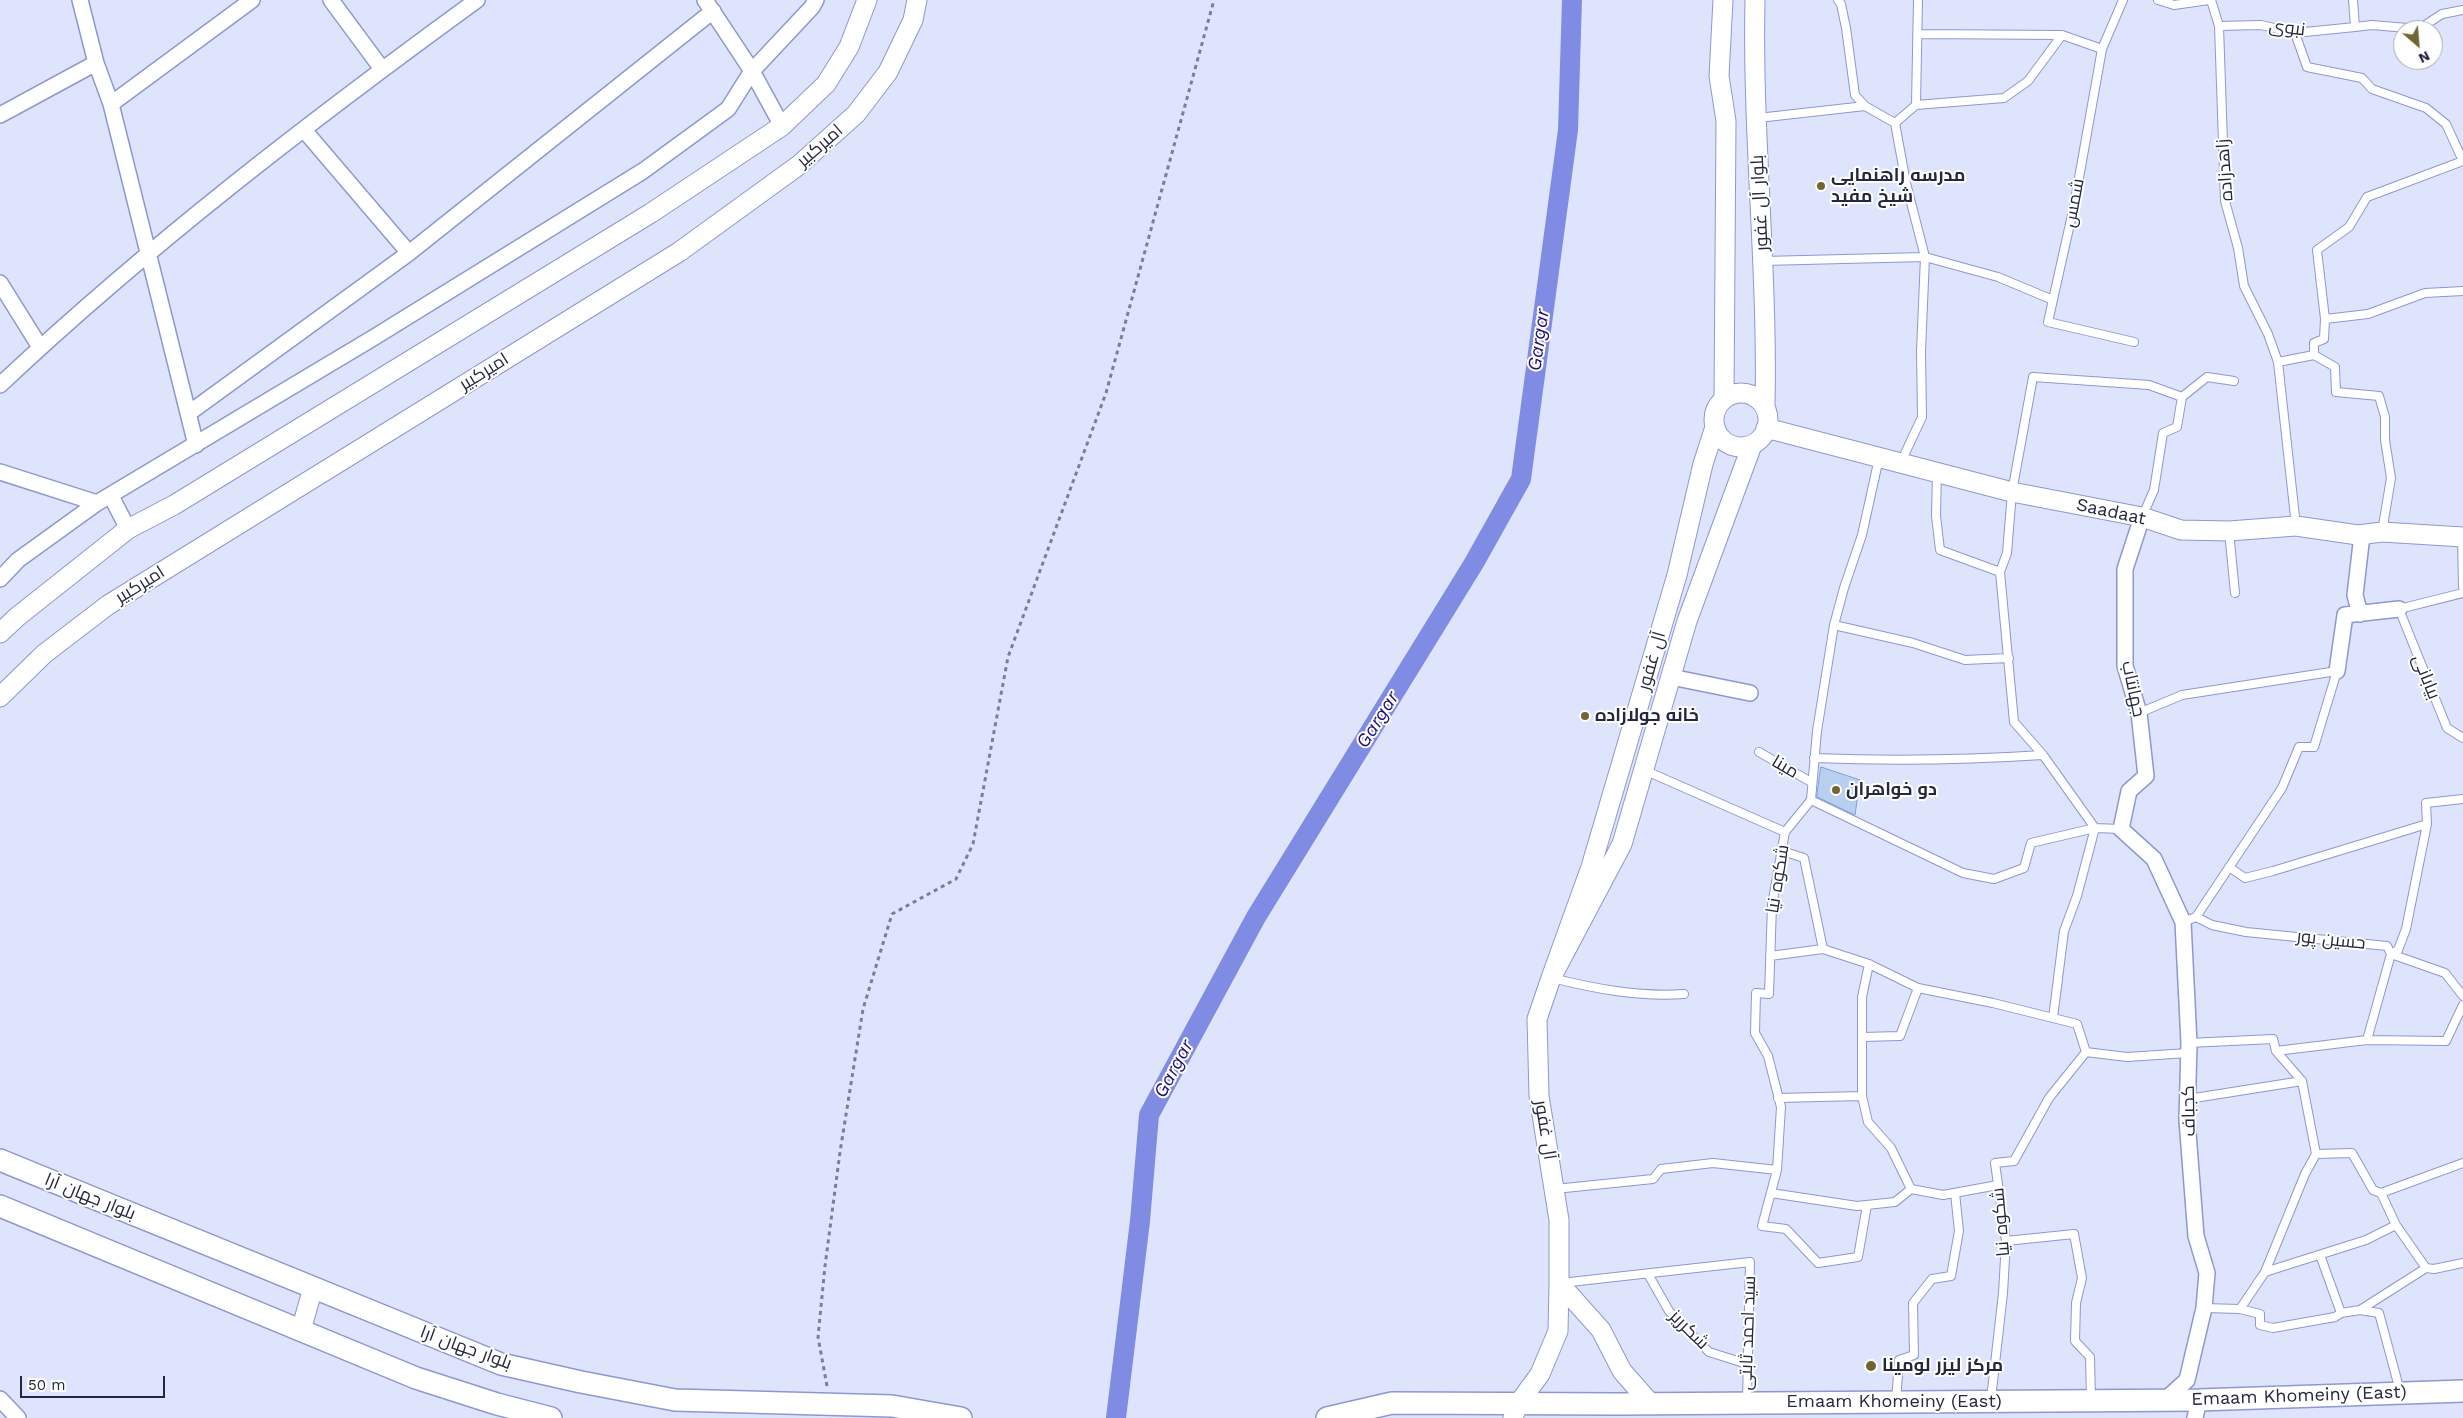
<!DOCTYPE html>
<meta charset="utf-8">
<style>
body{margin:0}
#map{position:relative;width:2463px;height:1418px;overflow:hidden;background:#dfe4fd;font-family:"Work Sans",sans-serif}
canvas{display:block}
.north{position:absolute;left:2393px;top:20px;width:50px;height:50px;box-sizing:border-box;background:#fff;border:1px solid #a7a9b2;border-radius:50%;rotate:153deg;font-size:14px;font-weight:700;line-height:20px;text-align:center;color:#24273e}
.north::after{content:'';display:block;margin:auto;width:18px;height:22px;background:#716532;clip-path:polygon(50% 0,100% 100%,50% 72%,0 100%)}
.scale{position:absolute;left:20px;top:1376px;width:145px;height:22px;box-sizing:border-box;border:2px solid #24273e;border-top:0;padding-left:6px;font-size:15px;line-height:18px;white-space:nowrap;color:#24273e;-webkit-text-stroke:4px #fff;paint-order:stroke}
</style>
<div id="map">
<canvas width="2463" height="1418"></canvas>
<div class="north">N</div>
<div class="scale">50 m</div>
</div>
<script>
const g = document.querySelector('canvas').getContext('2d');
g.lineJoin = 'round';
function strokePath(path, color, width, dash) {
  g.strokeStyle = color;
  g.lineWidth = width;
  g.lineCap = dash ? 'butt' : 'round';
  g.setLineDash(dash || []);
  g.stroke(path);
}
function paint(path, color) {
  g.fillStyle = color;
  g.fill(path, 'evenodd');
}
function label(font, color, halo, rows, align = 'center') {
  g.font = font + ' "Work Sans",Cairo,sans-serif';
  g.lineWidth = 4;
  g.setLineDash([]);
  g.textBaseline = 'middle';
  g.strokeStyle = halo;
  g.fillStyle = color;
  for (const [text, x, y, turn = 0] of rows) {
    g.save();
    g.translate(x, y);
    g.rotate((+turn || 0) * Math.PI / 180);
    g.textAlign = isNaN(turn) ? turn : align;
    if (halo) g.strokeText(text, 0, 0);
    g.fillText(text, 0, 0);
    g.restore();
  }
}
const canal = new Path2D(`
 M 1116,1418 L 1140,1221 L 1149,1115 L 1256,917 L 1474,563 L 1521,479 L 1568,130 L 1572,0`);
const building = new Path2D(`
 M 1821,767 L 1860,780 L 1855,815 L 1817,797 Z`);
const path = new Path2D(`
 M 827,1386 L 818,1337 L 825,1266 L 840,1152 L 863,1009 L 892,914 L 956,879 L 973,844 L 1008,657 L 1106,393 L 1214,0`);
const service = new Path2D(`
 M 1838,0 L 1841,4 L 1846,28 L 1855,95 L 1865,106
 M 2123,0 L 2102,49 L 2074,206 L 2048,322 L 2134,342
 M 2158,0 L 2174,5 L 2209,0
 M 2211,0 L 2219,26 L 2225,201 L 2238,248 L 2244,286 L 2268,334 L 2278,362 L 2314,355 L 2314,343 L 2324,339 L 2325,319 L 2317,250 L 2349,227 L 2367,197 L 2463,161
 M 2353,0 L 2355,27 L 2372,25 L 2419,29 L 2442,14 L 2463,10
 M 2219,26 L 2261,25 L 2295,33 L 2355,27
 M 2295,33 L 2307,67 L 2362,78 L 2372,89 L 2426,108 L 2446,124 L 2463,161
 M 1918,34 L 2062,35 L 2102,49
 M 1916,105 L 2004,98 L 2028,81 L 2062,35
 M 1758,118 L 1865,106 L 1895,123 L 1916,105 L 1918,0
 M 1895,123 L 1906,183 L 1925,257 L 1921,351 L 1922,417 L 1901,462
 M 1763,261 L 1925,257 L 1998,277 L 2053,300
 M 2325,319 L 2368,314 L 2425,293 L 2463,291
 M 2314,355 L 2335,367 L 2336,392 L 2379,396 L 2385,417 L 2385,440 L 2391,478 L 2382,532
 M 2278,362 L 2296,526
 M 1937,473 L 1936,516 L 1940,550 L 2000,572
 M 2142,517 L 2154,490 L 2163,433 L 2177,427 L 2182,397 L 2207,377 L 2234,381
 M 2229,531 L 2235,593
 M 2462,537 L 2463,587
 M 2463,593 L 2399,609 L 2447,728 L 2463,738
 M 1834,625 L 1913,643 L 1965,660 L 2009,658
 M 2139,713 L 2182,695 L 2337,671 L 2314,747 L 2299,747 L 2282,788 L 2196,917
 M 1759,752 L 1811,782
 M 1814,758 C 1891,761 1966,760 2043,755
 M 1644,770 L 1785,832
 M 1811,800 L 1963,873 L 1994,879 L 2024,868 L 2031,843 L 2095,828 L 2121,829
 M 2427,824 L 2426,803 L 2463,799
 M 2095,828 L 2043,755 L 2014,722 L 2000,572 L 2007,553 L 2012,492 L 2033,377 L 2149,385 L 2182,397
 M 2229,867 L 2245,878 L 2273,871 L 2427,824 L 2406,929 L 2398,950 L 2391,954 L 2367,1040
 M 2183,922 L 2196,917 L 2212,925 L 2246,932 L 2387,946 L 2391,954 L 2445,973 L 2463,996
 M 1823,949 L 1869,964 L 1918,988 L 1993,1003 L 2077,1024 L 2086,1052 L 2127,1057 L 2188,1053
 M 1770,956 L 1823,949 L 1804,858 L 1782,851
 M 1552,978 C 1596,989 1639,997 1684,994
 M 2053,1018 L 2064,931 L 2077,896 L 2095,828
 M 1862,1037 L 1900,1036 L 1918,988
 M 2189,1043 L 2273,1039 L 2276,1051 L 2367,1040 L 2446,1041 L 2463,1005
 M 1778,1098 L 1862,1096 L 1862,997 L 1869,964
 M 2188,1099 L 2302,1081
 M 2316,1154 L 2352,1153 L 2373,1190 L 2381,1193
 M 2463,1163 L 2381,1193 L 2396,1225 L 2426,1268 L 2434,1269 L 2463,1263
 M 1555,1189 L 1653,1179 L 1661,1169 L 1713,1163 L 1777,1170
 M 1911,1189 L 1943,1195 L 1998,1185
 M 1771,1193 L 1857,1206 L 1895,1202 L 1911,1189 L 1891,1148 L 1868,1122 L 1862,1096
 M 1867,1205 L 1858,1257 L 1818,1263 L 1786,1229 L 1762,1226 L 1777,1170 L 1781,1107 L 1768,1056 L 1755,1033 L 1756,993 L 1769,994 L 1772,905 L 1785,832 L 1811,800 L 1817,731 L 1834,625 L 1844,588 L 1862,535 L 1879,458
 M 2006,1241 L 2074,1234 L 2082,1278 L 2076,1303 L 2075,1341 L 2090,1357 L 2091,1400
 M 2320,1255 L 2341,1313 L 2360,1310 L 2426,1268
 M 2265,1272 L 2366,1240 L 2396,1225
 M 1648,1274 L 1669,1311 L 1709,1352 L 1747,1364
 M 1561,1283 L 1750,1262 L 1747,1401
 M 2204,1308 L 2240,1309 L 2260,1314 L 2260,1325 L 2273,1328 L 2335,1317 L 2341,1313
 M 2240,1309 L 2265,1272 L 2305,1174 L 2316,1154 L 2302,1081 L 2276,1051
 M 2360,1310 L 2379,1313 L 2400,1391
 M 1991,1399 L 2003,1293 L 2006,1241 L 1995,1163 L 2014,1161 L 2049,1098 L 2086,1052
 M 1896,1402 L 1899,1360 L 1914,1355 L 1913,1303 L 1932,1279 L 1951,1276 L 1959,1231 L 1955,1193`);
const minor = new Path2D(`
 M 80,0 L 96,63 L 111,104 L 196,445
 M 331,0 L 382,69
 M 705,0 L 752,71 L 782,126
 M 111,104 L 252,0
 M 0,115 L 96,63
 M 304,130 L 409,253
 M 0,283 L 40,347
 M 0,385 C 149,245 312,120 477,0
 M 189,413 L 409,253 L 713,11
 M 0,472 L 97,503
 M 111,496 L 128,529
 M 2142,517 L 2125,569 L 2125,666 L 2139,713 L 2146,776 L 2129,791 L 2121,829 L 2154,859 L 2183,922 L 2189,1043 L 2187,1120 L 2196,1236 L 2207,1273 L 2204,1308 L 2187,1380 L 2165,1400
 M 0,579 L 18,560 L 97,503 L 373,338 L 643,171 L 728,109 L 752,71 L 812,7 L 816,0
 M 2360,614 L 2355,595 L 2362,535
 M 2337,671 L 2345,615 L 2399,609
 M 1671,677 L 1750,693
 M 0,1399 L 18,1418
 M 2195,1418 L 2199,1400`);
const tertiary = new Path2D(`
 M 1723,0 L 1719,76 L 1726,121 L 1724,399
 M 1755,0 C 1752,135 1768,270 1765,406
 M1714 420a27 27 0 1 1 54 0a27 27 0 1 1-54 0Z
 M 1715,427 L 1703,464 L 1677,575 L 1591,867 L 1551,978 L 1622,844 L 1687,621 L 1752,445
 M 1766,428 L 2012,492 L 2142,517 L 2181,530 L 2229,531 L 2296,526 L 2358,535 L 2382,532 L 2463,537
 M 0,633 L 17,617 L 128,529 L 174,505 L 651,213 L 782,126 L 826,84 L 849,47 L 867,0
 M 0,697 L 44,654 L 108,605 L 679,252 L 799,165 L 856,114 L 888,72 L 913,20 L 917,0
 M 1551,978 L 1537,1019 L 1539,1096 L 1559,1220 L 1559,1283
 M 301,1330 L 313,1288
 M 1513,1418 L 1518,1404 L 1540,1374 L 1558,1331 L 1559,1283 L 1601,1330 L 1622,1371 L 1651,1404`);
const secondary = new Path2D(`
 M 0,1160 L 501,1364 L 581,1382 L 675,1400 L 892,1406 L 961,1418
 M 0,1206 L 416,1378 L 497,1404 L 551,1418
 M 1327,1418 L 1392,1403 L 1618,1404 L 2199,1400 L 2463,1391`);
const markers = [
 [1821,186,5,"#716532"],
 [1585,716,5,"#716532"],
 [1836,790,5,"#716532"],
 [1871,1366,6,"#716532"]
];
const streetNames = [
 ["نبوی",2287,28,7],
 ["امیرکبیر",820,146,-41],
 ["زاهدزاده",2225,170,-94],
 ["بلوار آل غفور",1760,203,-93],
 ["شمس",2074,203,-79],
 ["امیرکبیر",484,372,-32],
 ["Saadaat",2111,512,12],
 ["امیرکبیر",140,585,-32],
 ["آل غفور",1652,661,-74],
 ["بیابانی",2426,677,68],
 ["جهانتاب",2133,689,78],
 ["مینا",1785,767,30],
 ["شکوه نیا",1778,879,-81],
 ["حسین پور",2331,940,6],
 ["کجباف",2189,1111,-91],
 ["آل غفور",1545,1130,81],
 ["بلوار جهان آرا",90,1197,22],
 ["شکوه نیا",2001,1222,-95],
 ["شکرریز",1689,1330,45],
 ["سید احمد ثابتی",1748,1333,-88],
 ["بلوار جهان آرا",466,1348,20],
 ["Emaam Khomeiny (East)",2299,1396,-2],
 ["Emaam Khomeiny (East)",1894,1402]
];
const poiNames = [
 ["مدرسه راهنمایی",1831,176],
 ["شیخ مفید",1831,197],
 ["خانه جولازاده",1595,716],
 ["دو خواهران",1846,790],
 ["مرکز لیزر لومینا",1882,1366]
];
const waterNames = [
 ["Gargar",1539,340,-82],
 ["Gargar",1378,720,-58],
 ["Gargar",1174,1069,-62]
];
strokePath(canal, '#808ce3', 20);
paint(building, '#b8cff0');
strokePath(building, '#7ca0d3', 1);
strokePath(service, '#8e97d0', 10);
strokePath(minor, '#8e97d0', 18);
strokePath(tertiary, '#8e97d0', 21);
strokePath(secondary, '#8e97d0', 24);
strokePath(path, '#7a7e96', 3, [4, 4]);
strokePath(service, '#fff', 8);
strokePath(minor, '#fff', 15);
strokePath(tertiary, '#fff', 19);
strokePath(secondary, '#fff', 21);
for (const [x, y, r, color] of markers) {
  const dot = new Path2D();
  dot.arc(x, y, r, 0, 2 * Math.PI);
  g.fillStyle = color;
  g.fill(dot);
  strokePath(dot, '#fff', 2);
}
label('18px', '#24273e', '#fff', streetNames);
label('bold 18px', '#24273e', '#fff', poiNames, 'left');
label('italic 19px', '#201179', '#fff', waterNames);
</script>
